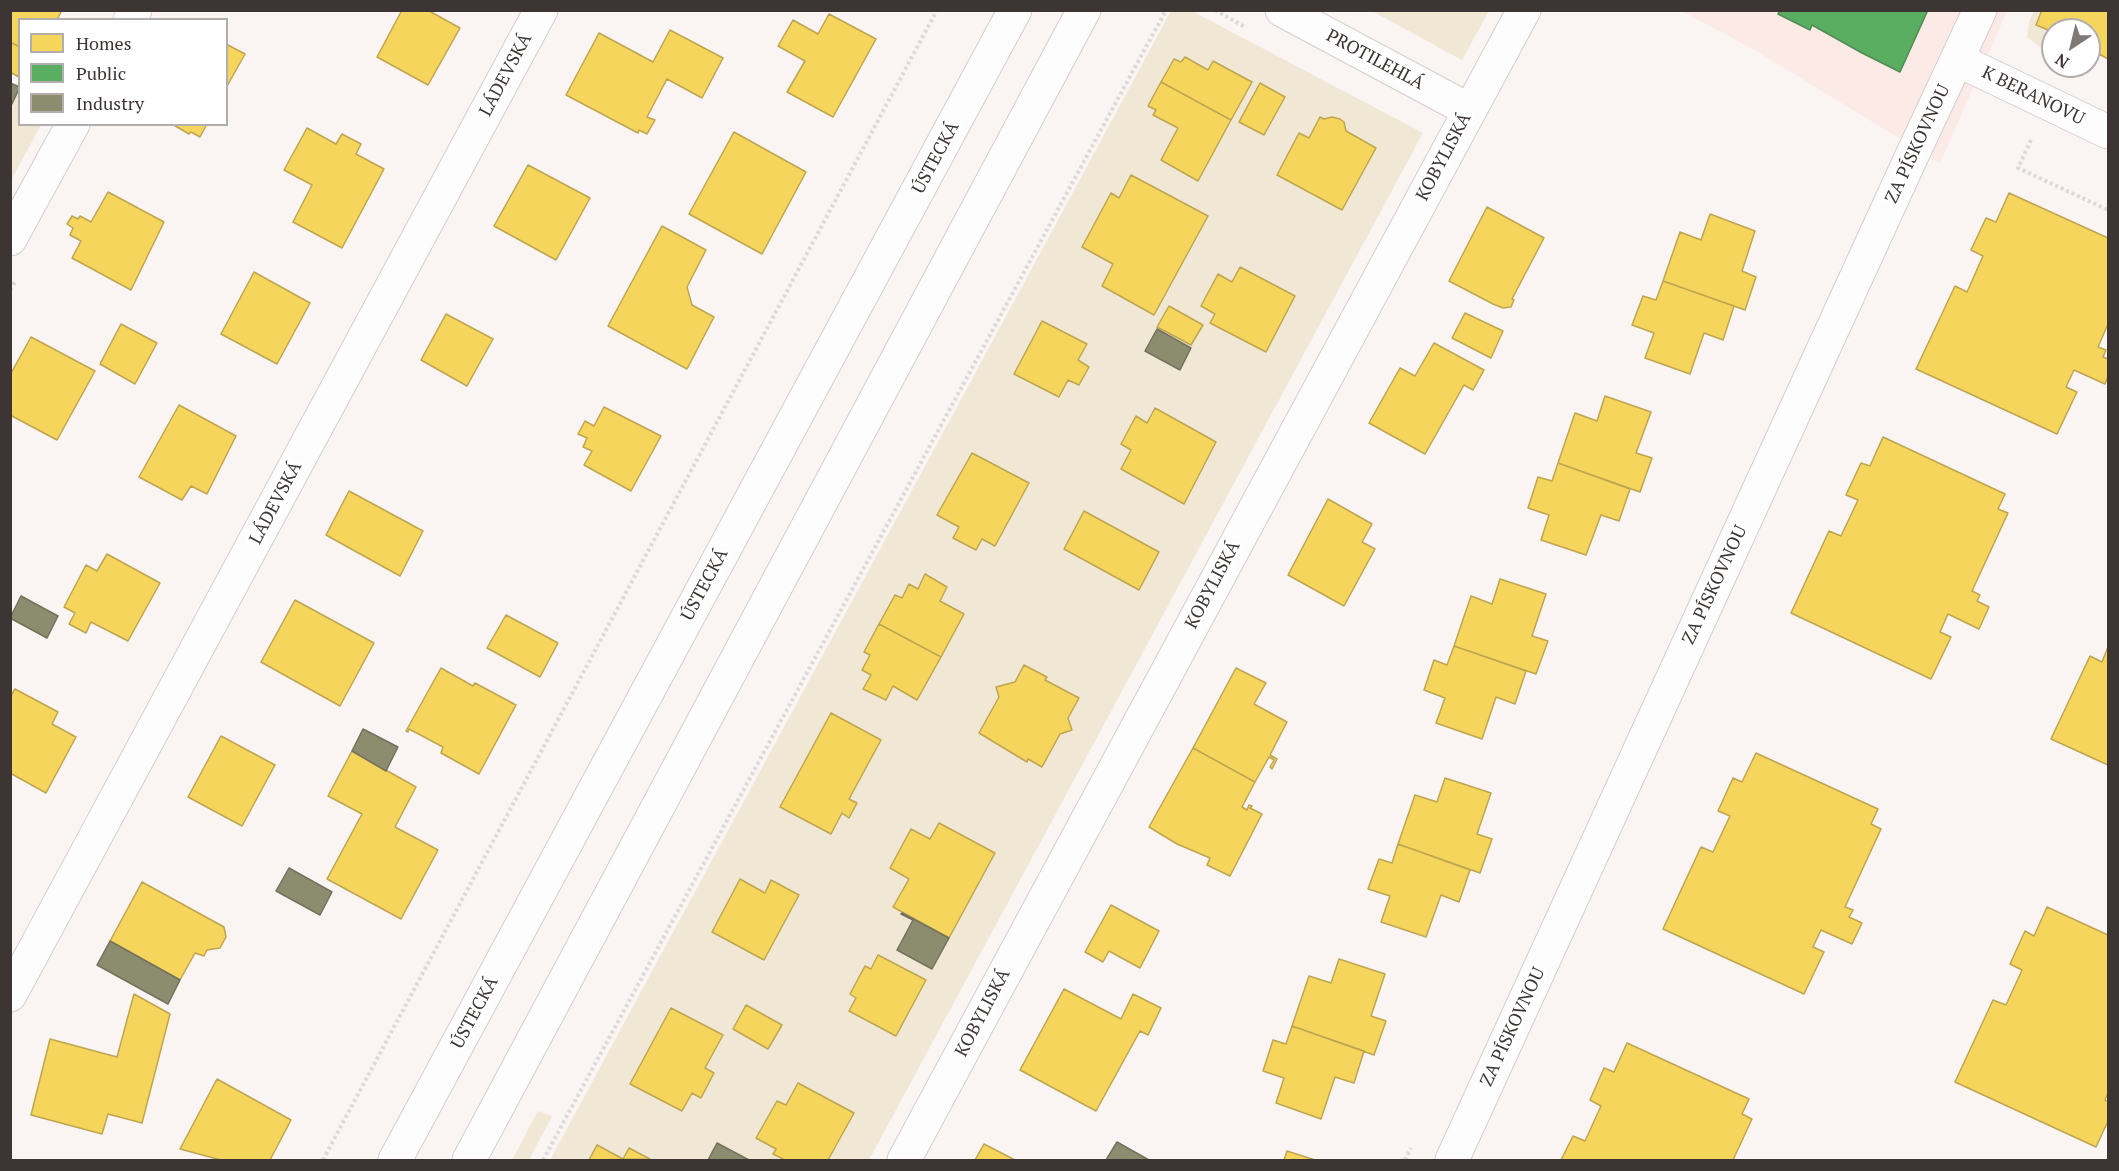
<!DOCTYPE html>
<meta charset="utf-8">
<style>
body{margin:0}
#map{position:relative;width:2119px;height:1171px;overflow:hidden;background:#faf4f3;font-family:"PT Serif",serif}
canvas{display:block}
.frame{position:absolute;inset:0;border:12px solid #3c3533;pointer-events:none}
.legend{position:absolute;left:18px;top:18px;width:210px;height:108px;box-sizing:border-box;background:#fff;border:2px solid #b1aead;margin:0;padding:8px 10px;list-style:none;font-size:18px;color:#3c3533}
.legend li{display:flex;align-items:center;gap:12px;height:30px}
.legend b{width:30px;border:2px solid #b1aead}
.north{position:absolute;left:2041px;top:18px;width:60px;height:60px;box-sizing:border-box;background:#fff;border:2px solid #b1aead;border-radius:50%;rotate:215deg;font-size:16px;font-weight:700;line-height:24px;text-align:center;color:#3c3533}
.north::after{content:'';display:block;margin:auto;width:21px;height:27px;background:#7e7876;clip-path:polygon(50% 0,100% 100%,50% 72%,0 100%)}
</style>
<div id="map">
<canvas width="2119" height="1171"></canvas>
<div class="frame"></div>
<ul class="legend">
<li><b style="height:16px;background:#f6d55c"></b>Homes</li>
<li><b style="height:16px;background:#5aae61"></b>Public</li>
<li><b style="height:16px;background:#8c8c6e"></b>Industry</li>
</ul>
<div class="north">N</div>
</div>
<script>
const g = document.querySelector('canvas').getContext('2d');
g.lineJoin = 'round';
function paint(path, color) {
  g.fillStyle = color;
  g.fill(path, 'evenodd');
}
function strokePath(path, color, width, dash) {
  g.strokeStyle = color;
  g.lineWidth = width;
  g.lineCap = dash ? 'butt' : 'round';
  g.setLineDash(dash || []);
  g.stroke(path);
}
function label(font, color, halo, rows, align = 'center') {
  g.font = font + ' "PT Serif",serif';
  g.lineWidth = 6;
  g.setLineDash([]);
  g.textBaseline = 'middle';
  g.strokeStyle = halo;
  g.fillStyle = color;
  for (const [text, x, y, turn = 0] of rows) {
    g.save();
    g.translate(x, y);
    g.rotate((+turn || 0) * Math.PI / 180);
    g.textAlign = isNaN(turn) ? turn : align;
    if (halo) g.strokeText(text, 0, 0);
    g.fillText(text, 0, 0);
    g.restore();
  }
}
const built = new Path2D(`
 M 1682,11 L 2007,11 L 1940,163 L 1753,49 Z`);
const green = new Path2D(`
 M 1171,11 L 1192,11 L 1423,133 L 869,1160 L 550,1160 Z
 M 1372,11 L 1489,11 L 1462,60 Z
 M 2034,11 L 2042,11 L 2036,25 L 2053,32 L 2053,53 L 2040,47 L 2027,37 L 2029,22 Z
 M 19,91 L 20,124 L 41,125 L 11,180 L 11,108 Z
 M 538,1111 L 552,1116 L 529,1160 L 512,1160 Z`);
const homes = new Path2D(`
 M 10,10 L 62,10 L 57,20 L 20,20 L 20,47 L 10,42 Z
 M 402,10 L 432,10 L 431,12 L 460,28 L 428,85 L 377,57 Z
 M 2042,10 L 2108,10 L 2108,59 L 2099,54 L 2096,60 L 2089,57 L 2089,30 L 2053,30 L 2053,32 L 2036,25 Z
 M 829,14 L 876,39 L 833,117 L 787,92 L 805,61 L 778,46 L 793,20 L 818,34 Z
 M 670,30 L 723,58 L 702,98 L 667,79 L 647,117 L 655,120 L 647,134 L 639,130 L 638,133 L 566,95 L 599,33 L 653,62 Z
 M 10,42 L 20,47 L 19,77 L 10,72 Z
 M 226,44 L 245,54 L 226,88 Z
 M 1185,57 L 1208,70 L 1213,61 L 1252,82 L 1231,120 L 1161,82 L 1174,59 L 1181,62 Z
 M 1161,82 L 1231,120 L 1198,181 L 1161,160 L 1178,128 L 1153,115 L 1156,110 L 1148,106 Z
 M 1260,83 L 1285,97 L 1264,135 L 1239,122 Z
 M 1320,117 L 1324,119 L 1332,117 L 1340,119 L 1344,122 L 1346,131 L 1376,148 L 1342,210 L 1277,175 L 1299,133 L 1309,138 Z
 M 172,124 L 207,124 L 200,137 L 191,132 L 189,134 Z
 M 307,128 L 336,144 L 342,134 L 361,144 L 356,154 L 384,169 L 342,248 L 293,222 L 312,185 L 284,170 Z
 M 734,132 L 806,172 L 762,254 L 689,214 Z
 M 528,165 L 590,198 L 556,260 L 494,226 Z
 M 1131,175 L 1208,216 L 1154,315 L 1102,286 L 1113,264 L 1082,247 L 1111,193 L 1119,198 Z
 M 108,192 L 164,222 L 131,290 L 72,258 L 81,241 L 70,235 L 73,228 L 67,224 L 72,216 L 78,219 L 80,216 L 91,222 Z
 M 2009,193 L 2108,238 L 2108,324 L 2098,347 L 2106,350 L 2103,357 L 2108,359 L 2108,376 L 2105,384 L 2074,370 L 2066,387 L 2077,392 L 2057,434 L 1916,369 L 1955,286 L 1967,292 L 1983,256 L 1971,250 L 1986,218 L 1996,222 Z
 M 1487,207 L 1544,238 L 1512,299 L 1514,300 L 1511,307 L 1503,308 L 1493,304 L 1449,281 Z
 M 1710,214 L 1755,231 L 1742,271 L 1756,277 L 1745,310 L 1663,281 L 1680,232 L 1701,240 Z
 M 662,226 L 706,250 L 687,287 L 692,305 L 714,317 L 687,369 L 608,326 Z
 M 1240,267 L 1295,296 L 1266,352 L 1210,323 L 1215,314 L 1201,306 L 1218,274 L 1232,282 Z
 M 254,272 L 310,303 L 277,364 L 221,334 Z
 M 1663,281 L 1734,306 L 1723,340 L 1704,333 L 1690,374 L 1645,358 L 1654,333 L 1632,325 L 1643,296 L 1656,300 Z
 M 1169,306 L 1203,325 L 1191,345 L 1157,327 Z
 M 1465,313 L 1503,331 L 1491,358 L 1452,338 Z
 M 446,314 L 493,339 L 467,386 L 421,360 Z
 M 1042,321 L 1087,344 L 1078,360 L 1089,367 L 1079,385 L 1068,380 L 1059,397 L 1014,374 Z
 M 121,324 L 157,343 L 135,384 L 100,364 Z
 M 31,337 L 95,371 L 57,440 L 10,415 L 10,375 Z
 M 1434,343 L 1484,370 L 1473,390 L 1464,385 L 1425,454 L 1369,423 L 1400,368 L 1415,376 Z
 M 1605,396 L 1651,412 L 1636,453 L 1652,458 L 1640,492 L 1558,463 L 1575,413 L 1597,421 Z
 M 179,405 L 236,436 L 207,494 L 191,486 L 182,500 L 139,477 Z
 M 604,407 L 661,436 L 631,491 L 584,465 L 592,451 L 583,447 L 587,438 L 578,434 L 585,421 L 594,426 Z
 M 1155,408 L 1216,442 L 1184,504 L 1121,469 L 1131,450 L 1121,444 L 1136,416 L 1147,423 Z
 M 1883,437 L 2005,494 L 1998,509 L 2008,513 L 1972,591 L 1980,595 L 1977,601 L 1989,607 L 1979,629 L 1948,614 L 1940,632 L 1951,637 L 1931,679 L 1791,613 L 1829,531 L 1841,536 L 1858,500 L 1846,495 L 1861,463 L 1870,466 Z
 M 972,453 L 1029,483 L 995,546 L 982,539 L 976,550 L 953,538 L 959,527 L 937,515 Z
 M 1558,463 L 1630,489 L 1619,521 L 1601,515 L 1586,555 L 1541,540 L 1549,515 L 1528,508 L 1538,477 L 1552,481 Z
 M 349,491 L 423,531 L 400,576 L 326,535 Z
 M 1328,499 L 1372,524 L 1362,542 L 1375,549 L 1344,606 L 1288,575 Z
 M 1084,511 L 1159,552 L 1139,590 L 1064,549 Z
 M 107,554 L 160,583 L 128,641 L 91,622 L 86,633 L 69,624 L 75,613 L 64,607 L 86,565 L 97,571 Z
 M 925,574 L 947,587 L 940,601 L 964,614 L 941,657 L 879,624 L 895,595 L 902,598 L 909,584 L 918,589 Z
 M 1500,579 L 1546,594 L 1532,636 L 1548,641 L 1536,674 L 1454,646 L 1471,596 L 1492,604 Z
 M 295,600 L 374,643 L 340,706 L 261,662 Z
 M 506,615 L 558,643 L 540,677 L 487,648 Z
 M 879,624 L 941,657 L 917,700 L 893,686 L 886,700 L 863,689 L 871,675 L 862,670 L 870,655 L 864,652 Z
 M 1454,646 L 1526,671 L 1515,704 L 1496,697 L 1482,739 L 1436,723 L 1445,698 L 1424,690 L 1434,660 L 1447,665 Z
 M 2108,647 L 2108,765 L 2051,739 L 2090,656 L 2102,662 Z
 M 1024,665 L 1047,677 L 1045,680 L 1079,698 L 1068,718 L 1072,730 L 1060,734 L 1042,767 L 1028,759 L 1027,762 L 979,733 L 999,697 L 996,687 L 1015,682 Z
 M 441,668 L 473,686 L 475,683 L 516,705 L 479,774 L 441,753 L 443,747 L 409,729 L 408,732 L 406,731 Z
 M 1236,668 L 1266,683 L 1254,704 L 1287,722 L 1270,755 L 1277,759 L 1272,769 L 1270,767 L 1274,760 L 1269,757 L 1255,782 L 1193,748 Z
 M 15,689 L 58,712 L 52,724 L 76,737 L 46,793 L 10,773 L 10,697 Z
 M 831,713 L 881,740 L 849,799 L 857,803 L 849,818 L 842,813 L 831,834 L 780,807 Z
 M 221,736 L 275,765 L 242,826 L 188,797 Z
 M 1193,748 L 1255,782 L 1242,807 L 1247,810 L 1249,805 L 1252,806 L 1250,808 L 1262,814 L 1230,876 L 1207,865 L 1210,858 L 1177,844 L 1149,827 Z
 M 352,751 L 416,787 L 395,827 L 438,850 L 401,919 L 327,879 L 362,814 L 328,796 Z
 M 1756,753 L 1878,809 L 1871,824 L 1881,829 L 1845,907 L 1853,910 L 1849,917 L 1862,923 L 1852,944 L 1821,930 L 1813,947 L 1824,952 L 1804,994 L 1663,929 L 1701,847 L 1713,852 L 1730,816 L 1718,811 L 1733,778 L 1742,782 Z
 M 1445,778 L 1491,793 L 1477,834 L 1492,839 L 1480,873 L 1398,844 L 1415,795 L 1437,802 Z
 M 939,823 L 995,853 L 949,938 L 893,907 L 909,879 L 890,868 L 911,829 L 930,839 Z
 M 1398,844 L 1470,870 L 1459,902 L 1441,895 L 1426,937 L 1381,922 L 1390,896 L 1368,889 L 1379,859 L 1392,863 Z
 M 740,879 L 765,893 L 771,880 L 799,895 L 764,960 L 712,932 Z
 M 142,882 L 224,927 L 226,937 L 220,948 L 207,950 L 204,956 L 195,953 L 180,980 L 110,941 Z
 M 1111,905 L 1159,931 L 1140,968 L 1109,951 L 1103,962 L 1085,952 Z
 M 2047,907 L 2108,935 L 2108,1093 L 2105,1100 L 2108,1102 L 2108,1121 L 2096,1147 L 1955,1082 L 1993,1000 L 2006,1005 L 2022,970 L 2010,964 L 2025,931 L 2034,936 Z
 M 878,955 L 926,980 L 896,1036 L 849,1011 L 856,998 L 850,994 L 865,966 L 871,969 Z
 M 1339,959 L 1385,974 L 1371,1016 L 1386,1021 L 1374,1055 L 1292,1026 L 1309,976 L 1331,983 Z
 M 1064,989 L 1121,1019 L 1133,994 L 1161,1008 L 1148,1035 L 1140,1031 L 1096,1111 L 1020,1070 Z
 M 134,994 L 170,1014 L 142,1123 L 108,1114 L 102,1134 L 31,1115 L 50,1039 L 117,1057 Z
 M 746,1005 L 782,1025 L 768,1049 L 733,1029 Z
 M 671,1008 L 723,1035 L 705,1068 L 714,1073 L 701,1098 L 692,1093 L 682,1111 L 630,1084 Z
 M 1292,1026 L 1364,1051 L 1354,1083 L 1335,1077 L 1321,1119 L 1276,1103 L 1284,1078 L 1263,1071 L 1273,1040 L 1286,1044 Z
 M 1627,1043 L 1749,1099 L 1742,1114 L 1752,1119 L 1733,1160 L 1561,1160 L 1573,1136 L 1585,1141 L 1601,1106 L 1590,1100 L 1604,1068 L 1614,1072 Z
 M 217,1079 L 291,1120 L 270,1160 L 221,1160 L 180,1149 Z
 M 798,1083 L 854,1113 L 828,1160 L 785,1160 L 773,1154 L 776,1149 L 756,1138 L 777,1101 L 786,1105 Z
 M 984,1144 L 1015,1160 L 975,1160 Z
 M 597,1145 L 623,1159 L 629,1148 L 650,1159 L 589,1160 Z
 M 1287,1151 L 1315,1160 L 1284,1160 Z`);
const public = new Path2D(`
 M 1780,10 L 1928,10 L 1900,72 L 1862,53 L 1812,25 L 1810,30 L 1778,14 Z`);
const industry = new Path2D(`
 M 10,83 L 20,87 L 10,108 Z
 M 1157,329 L 1191,348 L 1180,370 L 1145,351 Z
 M 21,596 L 58,616 L 47,638 L 10,618 Z
 M 363,729 L 398,747 L 386,771 L 352,751 Z
 M 289,868 L 332,892 L 320,915 L 276,891 Z
 M 902,913 L 949,938 L 932,969 L 897,950 L 913,920 L 901,914 Z
 M 110,941 L 180,980 L 168,1004 L 97,965 Z
 M 1117,1142 L 1149,1160 L 1106,1160 Z
 M 717,1143 L 749,1160 L 708,1160 Z`);
const path = new Path2D(`
 M 1215,10 L 1245,27
 M 2031,140 L 2018,168 L 2108,210
 M 10,290 L 16,280
 M 323,1160 L 937,10
 M 543,1160 L 1166,10
 M 1405,1160 L 1411,1148`);
const street = new Path2D(`
 M 1282,10 L 1469,110
 M 130,20 L 135,10
 M 1958,60 L 2108,132
 M 10,239 L 73,124
 M 10,995 L 541,10
 M 904,1160 L 1524,10
 M 1452,1160 L 1909,162 L 1980,10`);
const secondary = new Path2D(`
 M 395,1160 L 1015,10
 M 469,1160 L 1084,10`);
const streetNames = [
 ["PROTILEHLÁ",1375,60,28],
 ["LÁDEVSKÁ",506,75,-62],
 ["K BERANOVU",2033,96,26],
 ["ZA PÍSKOVNOU",1918,144,-65],
 ["KOBYLISKÁ",1444,157,-62],
 ["ÚSTECKÁ",936,158,-62],
 ["LÁDEVSKÁ",276,503,-62],
 ["ÚSTECKÁ",705,585,-62],
 ["KOBYLISKÁ",1213,585,-62],
 ["ZA PÍSKOVNOU",1715,585,-65],
 ["ÚSTECKÁ",475,1013,-62],
 ["KOBYLISKÁ",983,1013,-62],
 ["ZA PÍSKOVNOU",1513,1027,-65]
];
paint(built, '#fbeae6');
paint(green, '#f0e8d5');
paint(homes, '#f6d55c');
strokePath(homes, '#bea550', 1.5);
paint(public, '#5aae61');
strokePath(public, '#518a53', 1.5);
paint(industry, '#8c8c6e');
strokePath(industry, '#74725c', 1.5);
strokePath(street, '#d4cecd', 35);
strokePath(secondary, '#d4cecd', 35);
strokePath(path, '#dbdada', 4, [3, 3]);
strokePath(street, '#fefdfd', 33);
strokePath(secondary, '#fefdfd', 33);
label('18px', '#3c3533', '#fff', streetNames);
</script>
